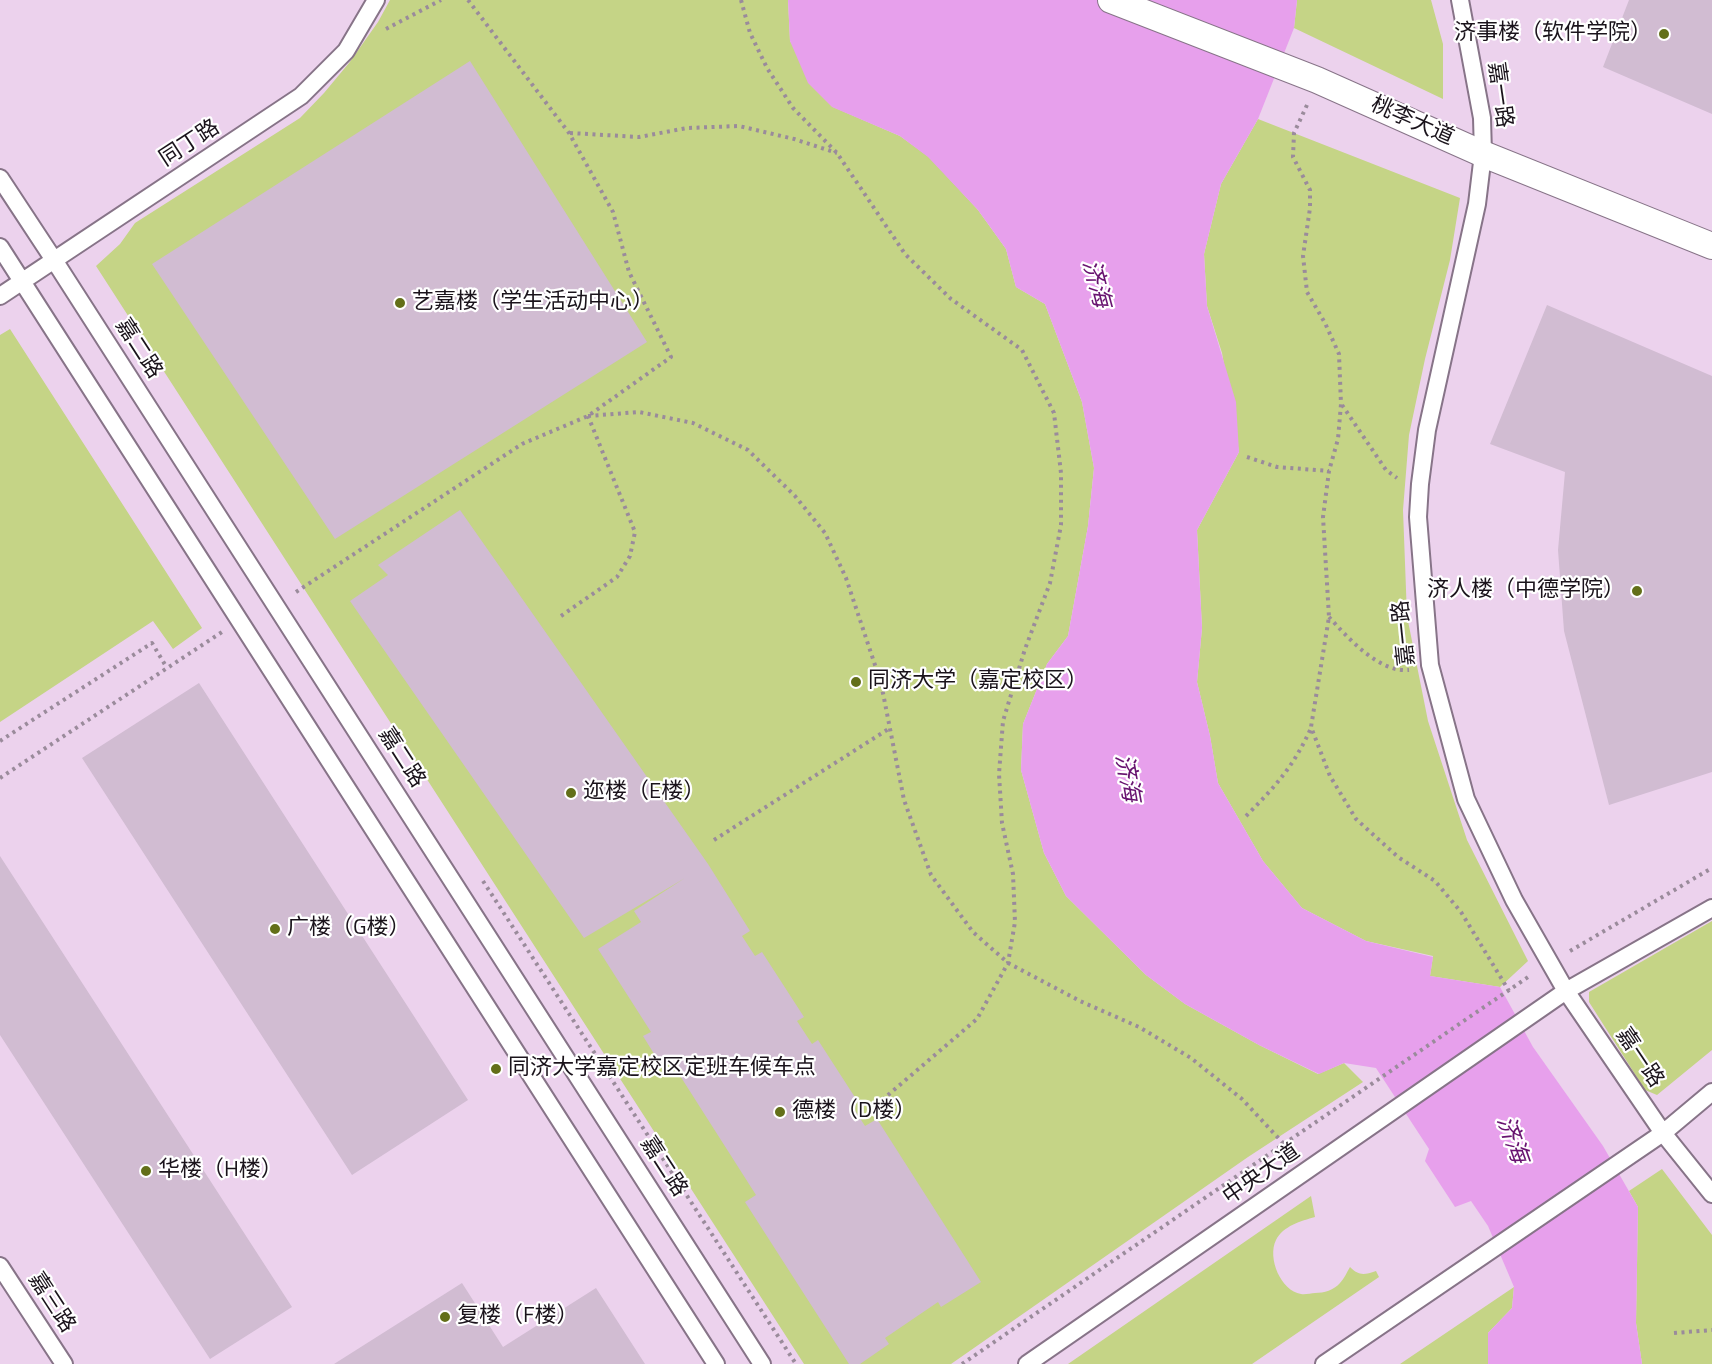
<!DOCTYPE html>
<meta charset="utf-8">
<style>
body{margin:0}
canvas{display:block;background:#f5e0f6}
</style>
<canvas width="1712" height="1364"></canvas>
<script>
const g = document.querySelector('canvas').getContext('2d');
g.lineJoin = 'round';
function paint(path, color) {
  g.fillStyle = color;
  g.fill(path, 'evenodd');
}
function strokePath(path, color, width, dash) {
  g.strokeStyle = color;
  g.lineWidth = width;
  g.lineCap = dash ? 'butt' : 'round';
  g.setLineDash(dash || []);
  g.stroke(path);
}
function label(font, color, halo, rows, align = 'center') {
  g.font = font + ' "Titillium Web","Noto Sans SC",sans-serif';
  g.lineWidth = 4.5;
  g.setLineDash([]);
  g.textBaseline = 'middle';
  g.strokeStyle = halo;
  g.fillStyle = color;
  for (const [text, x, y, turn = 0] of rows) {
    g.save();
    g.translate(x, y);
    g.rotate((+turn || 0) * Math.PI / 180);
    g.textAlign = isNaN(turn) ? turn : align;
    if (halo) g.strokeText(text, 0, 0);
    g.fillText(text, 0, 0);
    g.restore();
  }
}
const built = new Path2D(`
 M 0,0 L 1712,0 L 1712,1364 L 0,1364 Z`);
const green = new Path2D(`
 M 390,0 L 788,0 L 790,41 L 833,107 L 900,136 L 929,157 L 978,210 L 1006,249 L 1016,287 L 1045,304 L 1082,402 L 1094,468 L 1088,526 L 1068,636 L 1047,664 L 1023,724 L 1021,770 L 1044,853 L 1066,896 L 1146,975 L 1185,1004 L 1259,1045 L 1318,1074 L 1344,1063 L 1363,1082 L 1248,1157 L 951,1364 L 804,1364 L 96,266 L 120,244 L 135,223 L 300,118 L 324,93 L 349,63 L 378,22 Z
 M 1297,0 L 1431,0 L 1443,44 L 1443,99 L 1294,28 Z
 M 1258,119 L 1460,198 L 1450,260 L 1425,359 L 1409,435 L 1403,510 L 1407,616 L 1428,721 L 1467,840 L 1528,961 L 1500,987 L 1430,976 L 1433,956 L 1366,941 L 1302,908 L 1263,861 L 1218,783 L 1210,736 L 1197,682 L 1202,628 L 1197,530 L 1239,452 L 1222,353 L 1207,306 L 1204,254 L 1221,184 Z
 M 10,329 L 202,628 L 173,649 L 153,621 L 0,722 L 0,335 Z
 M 1712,921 L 1712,1050 L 1657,1095 L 1645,1090 L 1589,1002 L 1589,992 Z
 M 1662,1169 L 1712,1235 L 1712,1364 L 1642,1364 L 1636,1323 L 1638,1207 L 1629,1191 Z
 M 1311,1196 L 1315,1217 C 1301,1221 1283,1226 1276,1240 C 1267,1258 1281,1291 1301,1294 C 1305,1295 1311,1293 1315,1293 C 1324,1293 1334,1290 1340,1283 C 1344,1279 1347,1272 1350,1267 C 1359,1276 1364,1275 1376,1271 L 1379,1277 L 1252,1364 L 1068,1364 Z
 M 1514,1287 L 1512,1308 L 1488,1333 L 1488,1364 L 1400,1364 Z`);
const water = new Path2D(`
 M 788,0 L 1297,0 L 1294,28 L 1258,119 L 1221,184 L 1204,254 L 1207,306 L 1236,402 L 1239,452 L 1197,530 L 1202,628 L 1197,682 L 1210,736 L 1218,783 L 1263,861 L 1302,908 L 1366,941 L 1433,957 L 1430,976 L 1500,987 L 1533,1047 L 1603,1146 L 1638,1207 L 1636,1323 L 1642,1364 L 1488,1364 L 1488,1333 L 1512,1308 L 1514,1287 L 1488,1226 L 1471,1201 L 1455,1207 L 1425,1161 L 1429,1149 L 1376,1068 L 1344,1063 L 1319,1074 L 1259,1045 L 1185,1004 L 1146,975 L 1066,896 L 1044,853 L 1021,770 L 1023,724 L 1047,664 L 1068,636 L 1088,526 L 1094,468 L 1082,402 L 1045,304 L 1016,287 L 1006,249 L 978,210 L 928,157 L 900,136 L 832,107 L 808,83 L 790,41 Z`);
const building = new Path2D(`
 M 1629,0 L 1712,0 L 1712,114 L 1603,67 Z
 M 470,61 L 647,342 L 335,539 L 152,264 Z
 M 1547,305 L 1712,376 L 1712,772 L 1609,805 L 1564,631 L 1558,550 L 1565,472 L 1490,444 Z
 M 460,510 L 708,864 L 750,931 L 742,936 L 755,956 L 762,952 L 804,1017 L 797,1021 L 812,1044 L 818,1040 L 858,1102 L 852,1106 L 865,1126 L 877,1119 L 981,1282 L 941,1307 L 938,1302 L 885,1338 L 889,1344 L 860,1364 L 849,1364 L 745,1202 L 756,1195 L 670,1060 L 661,1065 L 643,1036 L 651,1032 L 598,949 L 641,922 L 634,911 L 685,878 L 584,938 L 350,601 L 388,575 L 378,565 Z
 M 199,683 L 468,1100 L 352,1175 L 82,758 Z
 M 0,856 L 292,1307 L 210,1359 L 0,1035 Z
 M 462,1283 L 503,1347 L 596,1288 L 645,1364 L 334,1364 Z`);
const path = new Path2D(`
 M 741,0 L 750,33 L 767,68 L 793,108 L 837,153 L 905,254 L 951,299 L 1022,350 L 1054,413 L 1061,473 L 1061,525 L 1050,583 L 1025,649 L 1003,721 L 999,774 L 1002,823 L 1013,874 L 1015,922 L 1008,963 L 977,1019 L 881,1101
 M 386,29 L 441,0
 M 1307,105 L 1294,133 L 1293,157 L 1310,190 L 1310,208 L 1303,256 L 1307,292 L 1325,323 L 1339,354 L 1341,404 L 1338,439 L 1329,471 L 1323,517 L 1329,617 L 1311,727 L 1330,776 L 1356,819 L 1398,857 L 1435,881 L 1461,912 L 1509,991
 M 570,133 L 639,137 L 687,128 L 739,126 L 794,139 L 837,153
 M 1342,405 L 1386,470 L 1397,478
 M 588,416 L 639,412 L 693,423 L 748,450 L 795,496 L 825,533 L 846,578 L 881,683 L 904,800 L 931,875 L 973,932 L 1008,963 L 1080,1001 L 1139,1027 L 1191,1058 L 1242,1099 L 1284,1144
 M 1247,457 L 1277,467 L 1329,471
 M 296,592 L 522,444 L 588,416 L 671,357 L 629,272 L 613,212 L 569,133 L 468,0
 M 561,616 L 617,577 L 630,556 L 635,532 L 588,416
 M 1329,617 C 1347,637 1379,673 1409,670
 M 0,741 L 152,643 L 167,668
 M 0,778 L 222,632
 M 1246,816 C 1275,787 1294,766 1311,728
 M 714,840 L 890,728
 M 483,881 L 796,1364
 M 1570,951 L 1712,868
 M 1674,1333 L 1712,1330
 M 962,1364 L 1531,975`);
const service = new Path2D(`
 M 1460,0 L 1482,118 L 1483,154 L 1477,204 L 1427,430 L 1420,484 L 1418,517 L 1430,665 L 1466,799 L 1514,900 L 1566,991 L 1663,1133 L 1712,1194
 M 0,178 L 54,260 L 762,1364
 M 0,247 L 716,1364
 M 0,296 L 301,96 L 346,51 L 376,0
 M 0,1266 L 64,1364
 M 1027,1364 L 1566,991 L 1712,908
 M 1324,1364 L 1663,1133 L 1712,1092`);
const pedestrian = new Path2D(`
 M 1111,0 L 1317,80 L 1483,154 L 1712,246`);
const markers = [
 [1664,34,6,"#636f19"],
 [400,303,6,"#636f19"],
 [1637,591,6,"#636f19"],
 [856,682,6,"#636f19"],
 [571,793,6,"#636f19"],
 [275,929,6,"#636f19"],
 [496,1069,6,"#636f19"],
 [780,1112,6,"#636f19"],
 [146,1171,6,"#636f19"],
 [445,1317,6,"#636f19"]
];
const poiNames = [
 ["济事楼（软件学院）",1652,34,"right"],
 ["艺嘉楼（学生活动中心）",412,303],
 ["济人楼（中德学院）",1625,591,"right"],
 ["同济大学（嘉定校区）",868,682],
 ["迩楼（E楼）",583,793],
 ["广楼（G楼）",287,929],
 ["同济大学嘉定校区定班车候车点",508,1069],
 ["德楼（D楼）",792,1112],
 ["华楼（H楼）",158,1171],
 ["复楼（F楼）",457,1317]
];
const streetNames = [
 ["嘉一路",1499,95,82],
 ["桃李大道",1412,122,24],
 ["同丁路",190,144,-33],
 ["嘉二路",138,349,57],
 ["嘉一路",1405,633,-96],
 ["嘉二路",401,758,57],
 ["嘉一路",1639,1058,56],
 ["嘉二路",663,1167,57],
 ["中央大道",1262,1175,-35],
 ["嘉三路",51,1303,57]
];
const waterNames = [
 ["济海",1095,284,75],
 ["济海",1126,778,80],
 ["济海",1511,1140,70]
];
paint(built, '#ecd2ed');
paint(green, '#c5d486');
paint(water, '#e7a0ec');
paint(building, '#d1bcd2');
strokePath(service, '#877488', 20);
strokePath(pedestrian, '#877488', 28);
strokePath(path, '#9a8b9b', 4, [3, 4.5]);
strokePath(service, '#fff', 16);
strokePath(pedestrian, '#fff', 26);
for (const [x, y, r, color] of markers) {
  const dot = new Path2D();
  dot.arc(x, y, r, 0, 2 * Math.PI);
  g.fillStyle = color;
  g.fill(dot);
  strokePath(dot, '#fff', 2);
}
label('22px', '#1a131b', '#fff', poiNames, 'left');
label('22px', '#1a131b', '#fff', streetNames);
label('italic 24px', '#681370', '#fff', waterNames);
</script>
